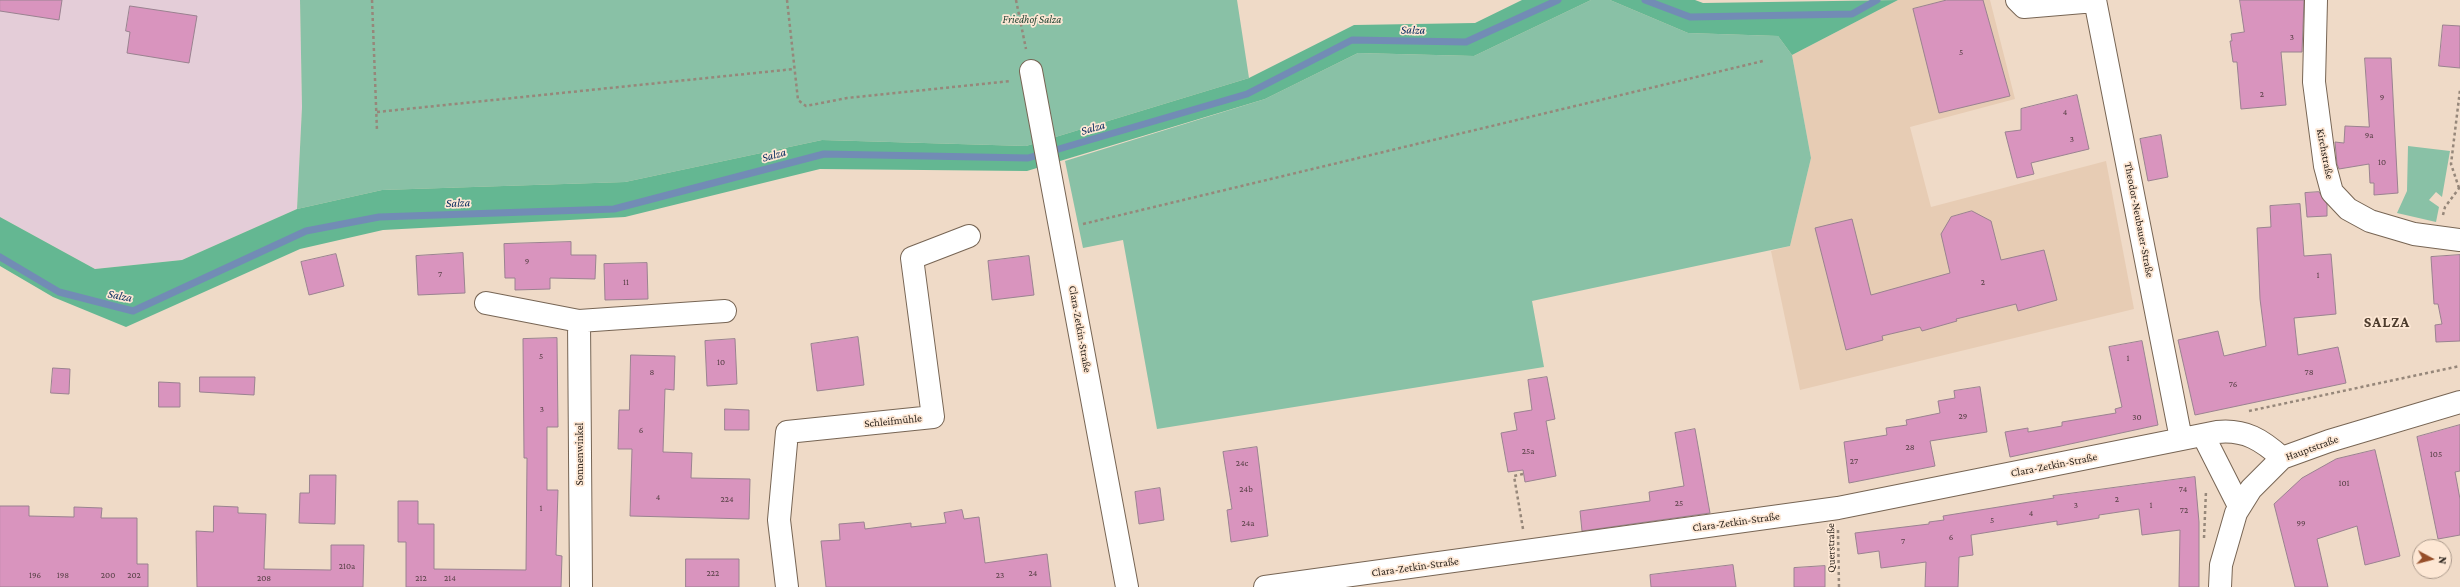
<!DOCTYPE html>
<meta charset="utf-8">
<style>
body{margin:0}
#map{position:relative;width:2460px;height:587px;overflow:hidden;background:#efdac7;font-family:"Crimson Pro",serif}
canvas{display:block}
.north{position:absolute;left:2412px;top:539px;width:40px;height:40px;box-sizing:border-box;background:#fde7d4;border:1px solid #aa998b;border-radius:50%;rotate:97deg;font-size:11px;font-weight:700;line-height:16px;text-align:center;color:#2d251e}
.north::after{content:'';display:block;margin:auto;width:14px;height:18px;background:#964e29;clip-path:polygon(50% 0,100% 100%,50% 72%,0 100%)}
</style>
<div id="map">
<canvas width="2460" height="587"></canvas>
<div class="north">N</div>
</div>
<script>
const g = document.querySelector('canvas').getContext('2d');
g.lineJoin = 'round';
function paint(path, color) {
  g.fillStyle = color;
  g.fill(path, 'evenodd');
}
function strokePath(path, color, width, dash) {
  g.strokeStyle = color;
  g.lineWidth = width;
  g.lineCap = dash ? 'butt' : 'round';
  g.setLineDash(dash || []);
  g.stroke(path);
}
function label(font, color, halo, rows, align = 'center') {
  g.font = font + ' "Crimson Pro",serif';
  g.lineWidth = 3.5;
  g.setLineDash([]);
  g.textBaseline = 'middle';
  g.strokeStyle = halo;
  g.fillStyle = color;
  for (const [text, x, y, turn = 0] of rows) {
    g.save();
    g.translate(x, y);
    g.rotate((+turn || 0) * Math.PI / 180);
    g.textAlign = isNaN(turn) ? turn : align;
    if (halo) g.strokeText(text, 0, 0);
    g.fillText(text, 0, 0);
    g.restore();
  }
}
const commercial = new Path2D(`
 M 0,0 L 300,0 L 302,107 L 297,209 L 182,260 L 95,269 L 0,217 Z`);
const built = new Path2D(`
 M 1898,0 L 1990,0 L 2015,99 L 1910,127 L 1931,207 L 2106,161 L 2134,309 L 1800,390 L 1771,251 L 1790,246 L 1811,158 L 1792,55 Z`);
const green = new Path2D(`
 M 300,0 L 1237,0 L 1249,78 L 1026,146 L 822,140 L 625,182 L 382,190 L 297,209 L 302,107 Z
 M 1591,0 L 1610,0 L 1688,33 L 1778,36 L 1792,55 L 1811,158 L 1790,246 L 1532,301 L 1544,367 L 1157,429 L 1123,240 L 1083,248 L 1065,161 L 1265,99 L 1358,53 L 1474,56 Z
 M 2408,146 L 2450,151 L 2442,197 L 2436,192 L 2429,200 L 2439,207 L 2436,222 L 2397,213 L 2407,191 Z`);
const forest = new Path2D(`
 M 1522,0 L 1591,0 L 1474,56 L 1358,53 L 1265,99 L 1027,171 L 820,169 L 625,217 L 383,230 L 300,249 L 126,327 L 53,297 L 0,266 L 0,217 L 95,269 L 182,260 L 297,209 L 382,190 L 625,182 L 822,140 L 1026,146 L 1249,78 L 1354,25 L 1475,23 Z
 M 1610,0 L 1695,0 L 1703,3 L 1898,0 L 1792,55 L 1778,36 L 1688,33 Z`);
const stream = new Path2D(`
 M 1645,0 L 1690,17 L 1852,14 L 1877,0
 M 0,257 L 59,292 L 133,311 L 306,231 L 379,217 L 614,209 L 824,154 L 1028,158 L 1247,94 L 1352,40 L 1466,42 L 1558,0`);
const building = new Path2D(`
 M 0,0 L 62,0 L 59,20 L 0,11 Z
 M 1947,0 L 1983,0 L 2010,96 L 1939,113 L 1913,9 Z
 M 2240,0 L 2304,0 L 2302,52 L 2281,52 L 2286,105 L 2241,109 L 2237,62 L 2233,62 L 2230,41 L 2232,41 L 2231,34 L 2244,32 Z
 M 130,6 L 197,16 L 189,63 L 127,53 L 130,32 L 126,31 Z
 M 2443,25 L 2460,26 L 2460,68 L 2439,66 Z
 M 2365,58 L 2391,58 L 2398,193 L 2374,195 L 2374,183 L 2370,183 L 2369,164 L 2339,169 L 2337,164 L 2335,142 L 2344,143 L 2345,126 L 2369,127 Z
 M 2077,95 L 2089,149 L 2031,163 L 2034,174 L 2017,178 L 2005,132 L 2021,130 L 2021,109 Z
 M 2161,135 L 2168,177 L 2148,181 L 2140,139 Z
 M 2319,192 L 2327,204 L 2327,216 L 2307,217 L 2305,193 Z
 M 2300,204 L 2304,256 L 2331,254 L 2336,314 L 2294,318 L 2298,355 L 2338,347 L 2346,383 L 2195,415 L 2178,340 L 2218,331 L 2224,356 L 2266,346 L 2260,299 L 2257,228 L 2271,227 L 2270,206 Z
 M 1972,211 L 1991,221 L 2001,260 L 2044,250 L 2057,300 L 2018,311 L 2016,304 L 1956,319 L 1957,321 L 1922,331 L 1920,327 L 1882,336 L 1883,340 L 1846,350 L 1815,228 L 1852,219 L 1871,295 L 1950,273 L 1941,234 L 1951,217 Z
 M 571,242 L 571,255 L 596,255 L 595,279 L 550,278 L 550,289 L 515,290 L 515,278 L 505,278 L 504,244 Z
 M 463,253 L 465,293 L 418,295 L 416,256 Z
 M 336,254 L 344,286 L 309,295 L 301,262 Z
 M 2460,255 L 2460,341 L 2436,342 L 2435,325 L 2442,324 L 2438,304 L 2434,304 L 2431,257 Z
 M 1029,256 L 1034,295 L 992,300 L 988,261 Z
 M 647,263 L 648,299 L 605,300 L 604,264 Z
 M 858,337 L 864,385 L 817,391 L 811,344 Z
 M 557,338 L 558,427 L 547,427 L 547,490 L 558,490 L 556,555 L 562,556 L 561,587 L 406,587 L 406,542 L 398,542 L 398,501 L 418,501 L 418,524 L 434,524 L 434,569 L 526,570 L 527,458 L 524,458 L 523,339 Z
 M 735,339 L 737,384 L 707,386 L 705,341 Z
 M 2142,341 L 2158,425 L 2010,457 L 2005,432 L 2028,428 L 2028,432 L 2062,426 L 2062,422 L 2116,413 L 2115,409 L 2122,407 L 2109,347 Z
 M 631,355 L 675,356 L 674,390 L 665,389 L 663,452 L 692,453 L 691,478 L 750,479 L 749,519 L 630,516 L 632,449 L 618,449 L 619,410 L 629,410 Z
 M 53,368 L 70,369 L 69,394 L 51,393 Z
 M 200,377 L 255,377 L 254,395 L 200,392 Z
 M 1547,377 L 1555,419 L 1546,421 L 1556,476 L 1525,482 L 1523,470 L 1508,472 L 1501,433 L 1517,430 L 1514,413 L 1532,410 L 1528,380 Z
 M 159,382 L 180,383 L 180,407 L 159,407 Z
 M 1980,387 L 1987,432 L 1930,441 L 1935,466 L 1849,483 L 1844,442 L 1887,435 L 1886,428 L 1907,425 L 1906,420 L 1940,413 L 1938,401 L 1955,398 L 1954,391 Z
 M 725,409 L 749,410 L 749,430 L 725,430 Z
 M 2460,425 L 2460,471 L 2455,472 L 2460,499 L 2460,535 L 2438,539 L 2417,437 Z
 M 1695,429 L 1710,513 L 1582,531 L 1580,511 L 1650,501 L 1649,492 L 1684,486 L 1675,433 Z
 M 1257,447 L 1268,536 L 1231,542 L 1227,510 L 1232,509 L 1223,452 Z
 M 2375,450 L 2400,556 L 2365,565 L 2357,526 L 2317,539 L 2328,587 L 2295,587 L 2274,504 L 2302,478 L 2336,459 Z
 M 310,475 L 336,475 L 335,524 L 299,523 L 300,493 L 309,493 Z
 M 2195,477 L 2199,522 L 2199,587 L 2179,587 L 2180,530 L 2142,535 L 2139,509 L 2099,515 L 2099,518 L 2057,525 L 2057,521 L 1971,535 L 1973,555 L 1959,557 L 1958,587 L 1925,587 L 1926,562 L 1881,568 L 1879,551 L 1858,554 L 1855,533 L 1929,524 L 1929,522 L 1944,520 L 1943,516 L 2054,498 L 2053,496 Z
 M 1160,488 L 1164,520 L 1139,524 L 1135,492 Z
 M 0,506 L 29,506 L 29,516 L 74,517 L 74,507 L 102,508 L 101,518 L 137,518 L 137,564 L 148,564 L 148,587 L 0,587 Z
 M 214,506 L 238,507 L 238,513 L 266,514 L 264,569 L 331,570 L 331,545 L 364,545 L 363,587 L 197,587 L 196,531 L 213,532 Z
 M 962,510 L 964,519 L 979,517 L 985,563 L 1047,554 L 1051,587 L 826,587 L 821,541 L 840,540 L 839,524 L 864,522 L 865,529 L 911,523 L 911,527 L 946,523 L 944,513 Z
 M 686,559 L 739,559 L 739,587 L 686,587 Z
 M 1733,565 L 1736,587 L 1651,587 L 1650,575 Z
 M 1825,566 L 1825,587 L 1794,587 L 1794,568 Z`);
const path = new Path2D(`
 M 372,0 L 377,131
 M 787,0 L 798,100 L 806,106 L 847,98 L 1011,81
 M 1016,0 L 1026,49
 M 377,112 L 794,69
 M 2459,188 L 2451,164 L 2460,90
 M 2443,215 L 2445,207 L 2460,187
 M 1083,224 L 1763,61
 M 2249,411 L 2460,366
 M 1523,529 L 1514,476 L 1523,474
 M 1838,530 L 1839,587
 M 2204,538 L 2206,491`);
const minor = new Path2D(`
 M 2017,0 L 2024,7 L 2095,1
 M 2095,0 L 2181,439
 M 2316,0 L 2314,82 L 2325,166 L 2332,192 L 2348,209 L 2370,221 L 2414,234 L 2460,240
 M 1031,71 L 1127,587
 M 486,303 L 579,321
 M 2203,435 L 2239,506
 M 581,587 L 579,321 L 725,311
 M 787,587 L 779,520 L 787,432 L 933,417 L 912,258 L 969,236
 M 1265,587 L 1838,508 L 2217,432 C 2245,429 2262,440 2282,458
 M 2220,587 L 2221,565 L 2236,513 L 2251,489 L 2282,458 L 2329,441 L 2460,402`);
const numberNames = [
 ["3",2292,37],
 ["5",1961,52],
 ["2",2262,94],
 ["9",2382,97],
 ["4",2065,112],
 ["9a",2369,135],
 ["3",2072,139],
 ["10",2382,162],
 ["9",527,261],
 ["7",440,274],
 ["1",2318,275],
 ["11",626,282],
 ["2",1983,282],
 ["5",541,356],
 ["1",2128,358],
 ["10",721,362],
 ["8",652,372],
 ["78",2309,372],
 ["76",2233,384],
 ["3",542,409],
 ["29",1963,416],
 ["30",2137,417],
 ["6",641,430],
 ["28",1910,447],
 ["25a",1528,451],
 ["105",2436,454],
 ["27",1854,461],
 ["24c",1242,463],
 ["101",2344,483],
 ["24b",1246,489],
 ["74",2183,489],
 ["4",658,497],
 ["224",727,499],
 ["2",2117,499],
 ["25",1679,503],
 ["3",2076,505],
 ["1",2151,505],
 ["1",541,508],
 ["72",2184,510],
 ["4",2031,513],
 ["5",1992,520],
 ["24a",1248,523],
 ["99",2301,523],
 ["6",1951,537],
 ["7",1903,541],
 ["210a",347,566],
 ["222",713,573],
 ["24",1033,573],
 ["196",35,575],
 ["198",63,575],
 ["200",108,575],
 ["202",134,575],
 ["23",1000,575],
 ["208",264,578],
 ["212",421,578],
 ["214",450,578]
];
const parkNames = [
 ["Friedhof Salza",1032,20]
];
const streetNames = [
 ["Kirchstraße",2325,154,79],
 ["Theodor-Neubauer-Straße",2139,220,79],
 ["Clara-Zetkin-Straße",1080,329,80],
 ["Schleifmühle",893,421,-6],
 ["Hauptstraße",2312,448,-20],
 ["Sonnenwinkel",580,454,-90],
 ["Clara-Zetkin-Straße",2054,465,-11],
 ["Clara-Zetkin-Straße",1736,522,-8],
 ["Querstraße",1831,548,-91],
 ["Clara-Zetkin-Straße",1415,567,-8]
];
const waterNames = [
 ["Salza",1413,30,1],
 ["Salza",1093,128,-16],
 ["Salza",774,155,-15],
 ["Salza",458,203,-2],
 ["Salza",120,296,11]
];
const districtNames = [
 ["SALZA",2387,322]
];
paint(commercial, '#e4cdd8');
paint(built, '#e7ccb4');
paint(green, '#89c1a6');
paint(forest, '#64b792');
strokePath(stream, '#728cb5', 7);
paint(building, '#d994be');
strokePath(building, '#9a8290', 1);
strokePath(minor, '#776554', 24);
strokePath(path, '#96877a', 2.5, [3, 3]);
strokePath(minor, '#fff', 22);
label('9px', '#584146', null, numberNames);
label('italic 11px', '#183d2d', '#fde7d4', parkNames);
label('11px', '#2d251e', '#fde7d4', streetNames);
label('italic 12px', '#02275c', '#fde7d4', waterNames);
g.letterSpacing = '1px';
label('bold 15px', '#4d3c2d', '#fde7d4', districtNames);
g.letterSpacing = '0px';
</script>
